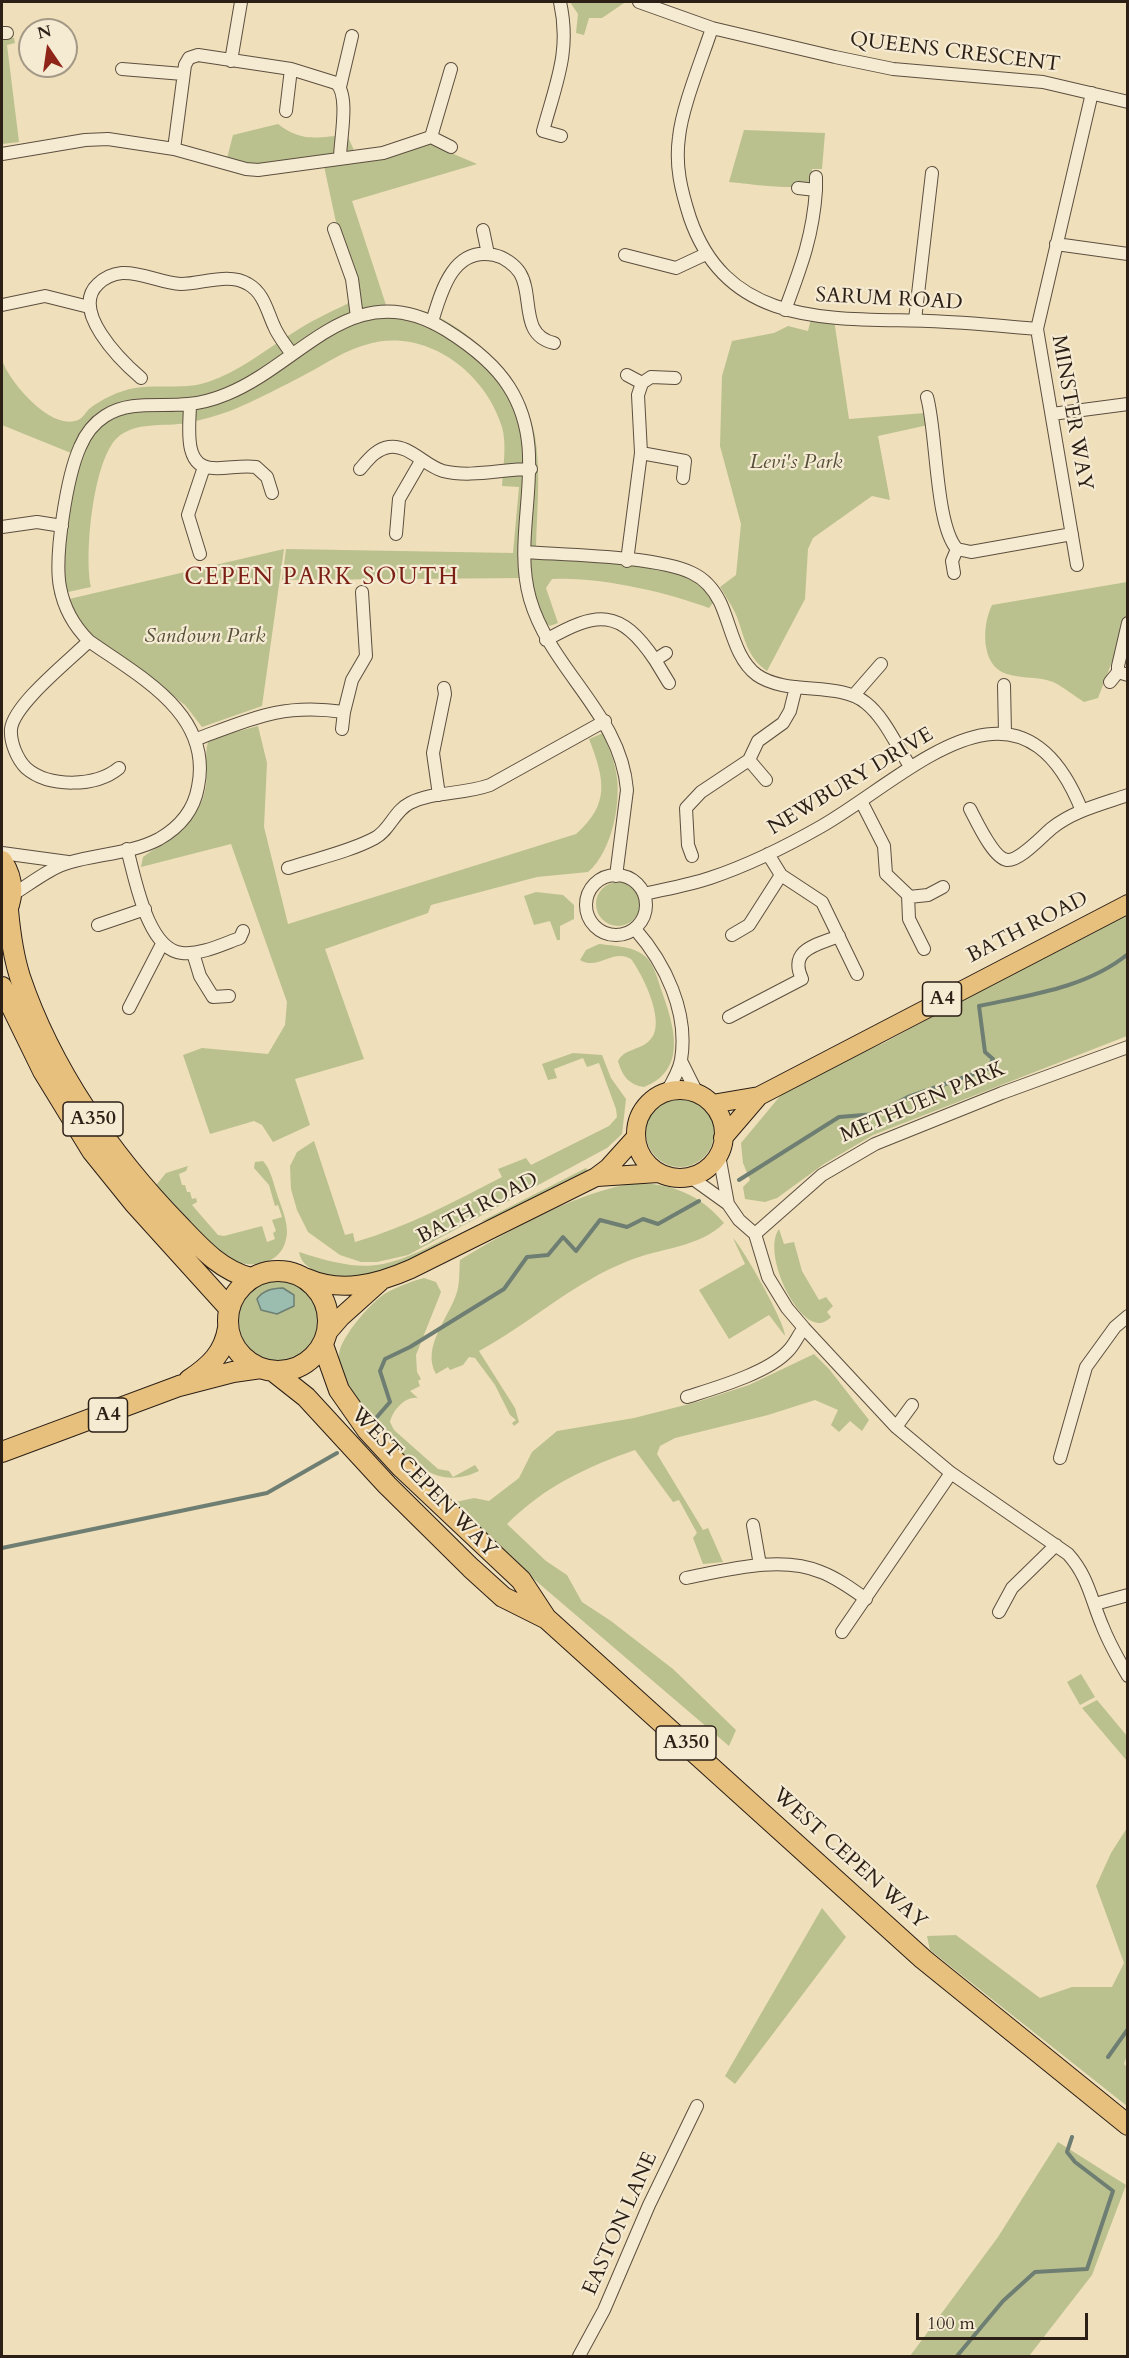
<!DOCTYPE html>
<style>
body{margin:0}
#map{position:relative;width:1129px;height:2358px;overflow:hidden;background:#efdfba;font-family:Cardo,serif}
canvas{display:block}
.frame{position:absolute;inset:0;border:3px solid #2b1f16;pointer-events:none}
.north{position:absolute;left:18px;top:18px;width:60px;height:60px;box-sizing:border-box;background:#f5ead2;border:2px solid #a49987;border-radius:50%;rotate:347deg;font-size:16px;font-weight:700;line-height:24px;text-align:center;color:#2b1f16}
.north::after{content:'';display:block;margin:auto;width:21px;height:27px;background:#8f2418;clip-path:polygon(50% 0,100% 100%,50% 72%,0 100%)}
.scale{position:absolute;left:916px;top:2313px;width:172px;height:27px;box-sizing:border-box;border:3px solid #2b1f16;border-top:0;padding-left:8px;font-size:18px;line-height:21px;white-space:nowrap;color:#2b1f16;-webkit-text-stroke:4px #f5ead2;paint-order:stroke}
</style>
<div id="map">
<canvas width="1129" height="2358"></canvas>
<div class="frame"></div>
<div class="north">N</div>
<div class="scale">100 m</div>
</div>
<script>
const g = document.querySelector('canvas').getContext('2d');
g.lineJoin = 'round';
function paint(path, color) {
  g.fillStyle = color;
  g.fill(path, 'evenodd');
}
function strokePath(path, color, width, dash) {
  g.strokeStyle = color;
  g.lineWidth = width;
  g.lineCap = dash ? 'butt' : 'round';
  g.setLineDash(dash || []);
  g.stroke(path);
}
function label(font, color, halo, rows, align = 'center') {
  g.font = font + ' Cardo,serif';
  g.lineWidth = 4.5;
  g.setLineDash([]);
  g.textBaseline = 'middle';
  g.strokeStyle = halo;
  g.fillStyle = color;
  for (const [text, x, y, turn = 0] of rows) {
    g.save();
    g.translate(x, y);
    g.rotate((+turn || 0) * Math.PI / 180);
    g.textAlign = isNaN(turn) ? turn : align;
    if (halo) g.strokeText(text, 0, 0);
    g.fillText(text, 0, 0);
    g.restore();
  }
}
const green = new Path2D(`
 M 570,2 L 621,2 L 624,3 L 602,18 L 589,18 L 584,35 L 576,33 L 578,14 Z
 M 2,38 L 14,38 L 15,43 L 7,45 L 19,142 L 2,144 Z
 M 278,124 C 303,143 317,137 347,135 L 359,161 L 428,143 L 477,164 L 352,201 L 386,305 C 400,308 419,308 432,314 C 477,334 527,385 535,436 C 541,472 537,510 536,546 L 669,562 L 713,584 L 715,600 L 709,608 C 667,592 597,576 552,579 L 546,588 L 558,623 L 550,626 L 532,613 L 522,578 L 282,580 L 286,549 L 513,553 L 519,487 L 502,486 C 503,468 507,444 502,427 C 485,371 424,326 365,345 C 344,351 327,363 308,373 C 283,386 257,400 230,411 C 216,416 202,420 187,423 C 164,427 135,421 117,438 C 93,461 84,555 91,587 L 54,595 L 55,533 L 71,453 L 2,425 L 2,360 C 9,382 53,434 80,419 C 83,417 86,412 89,409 C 102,399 118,391 135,388 C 159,384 184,390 208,382 C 238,372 264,351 291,334 C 309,322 328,313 347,304 L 352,297 L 324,166 L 262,175 L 224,170 L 233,135 Z
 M 744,130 L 825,133 L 822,169 L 812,169 C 812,174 812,179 809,183 C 799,192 744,183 729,182 Z
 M 811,319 L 834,320 L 849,419 L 925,413 L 928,425 L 878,436 L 890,500 L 872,496 L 813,538 L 808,549 L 805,599 L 767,671 C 747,657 745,639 737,617 C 733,607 726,597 720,587 L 736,575 L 741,524 L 720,446 L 722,376 L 732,341 L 774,333 L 788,326 L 808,331 Z
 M 284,549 L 262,706 L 202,727 L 185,705 L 83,628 L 69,599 Z
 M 1127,582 L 1127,623 L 1098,698 L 1084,702 C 1074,696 1064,687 1053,682 C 1039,676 1022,679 1007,674 C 980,666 982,625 992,605 Z
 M 258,726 L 267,763 L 264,827 L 288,924 L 576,834 C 610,804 605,780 589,739 L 603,733 C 607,745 614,759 616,772 C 622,801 612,852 588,872 L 537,877 L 431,905 L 428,913 L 325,949 L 364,1059 L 295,1079 L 310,1125 L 273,1142 L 262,1125 L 254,1121 L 210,1134 L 183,1055 L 202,1048 L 268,1054 L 285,1025 L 287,1002 L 231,844 L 141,867 L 143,857 C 171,836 200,823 206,785 C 208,771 204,755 208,742 L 213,738 Z
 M596 904a22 22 0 1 1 44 0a22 22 0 1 1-44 0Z
 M 536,892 L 563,895 L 574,905 L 574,919 L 560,926 L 560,940 L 557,940 L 550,921 L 534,925 L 524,896 Z
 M 1127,910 L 1127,1036 L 873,1135 L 824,1164 L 777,1198 L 765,1202 L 745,1199 L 743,1187 L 750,1180 L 743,1163 L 741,1143 L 781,1095 L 818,1071 L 884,1043 Z
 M 599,944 C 615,946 635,946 647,958 C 655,967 658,981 662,992 C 674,1026 688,1070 644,1087 C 629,1085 622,1076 618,1061 C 624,1049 640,1050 649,1041 C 668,1025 643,975 631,959 C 613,948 598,971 580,960 L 586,950 Z
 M 573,1053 L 602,1055 L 611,1078 L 626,1099 L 622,1134 L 607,1148 L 408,1255 L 377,1262 L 361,1262 L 340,1255 L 308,1232 L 297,1210 L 291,1189 L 290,1166 L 297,1152 L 314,1141 L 345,1235 L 353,1233 L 355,1242 C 407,1227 454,1202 502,1177 L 498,1169 L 526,1158 L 531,1165 L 609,1126 L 617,1117 L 616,1109 L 599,1063 L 587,1067 L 583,1058 L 554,1069 L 557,1078 L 548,1080 L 542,1064 Z
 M646 1133a34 34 0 1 1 68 0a34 34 0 1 1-68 0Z
 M 263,1161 C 270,1168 273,1181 276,1191 C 280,1204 287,1218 287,1232 C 285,1267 250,1269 225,1259 L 151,1185 L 157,1184 L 166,1173 L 188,1166 L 186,1171 L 179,1174 L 182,1185 L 185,1185 L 187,1192 L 190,1192 L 192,1199 L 196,1198 L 197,1202 L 192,1205 L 218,1235 L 224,1236 L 262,1226 L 267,1242 L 275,1239 L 273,1233 L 276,1231 L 272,1220 L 282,1217 L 278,1205 L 275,1206 L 269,1185 L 254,1168 L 255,1162 Z
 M 586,1168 L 588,1172 L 498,1217 L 480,1222 Z
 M 637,1183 C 674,1184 700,1195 724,1223 C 699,1248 659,1248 628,1261 C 574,1282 529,1324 479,1351 L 515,1408 L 519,1422 L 514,1426 L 512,1423 L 516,1420 L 510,1415 L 495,1385 L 475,1358 L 469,1357 L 463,1365 L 450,1370 L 448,1367 L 436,1374 C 421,1347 449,1318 457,1292 C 460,1282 459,1270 460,1260 C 510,1230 580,1190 637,1183 Z
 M 779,1229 L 784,1244 L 794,1242 L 802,1271 L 819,1300 L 826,1297 L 833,1306 L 827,1312 L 831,1317 C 827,1321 821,1325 814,1322 C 791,1314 763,1251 779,1229 Z
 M 451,1236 C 418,1261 358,1292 317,1272 C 307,1267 301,1262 299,1252 C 369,1275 386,1269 451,1236 Z
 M 733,1238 C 743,1248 786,1324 785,1336 L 769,1315 L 729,1339 L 699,1290 L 745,1264 Z
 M 424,1278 L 436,1282 L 441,1292 L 416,1355 L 417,1372 L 421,1379 L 418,1381 L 420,1386 L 410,1391 L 418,1398 C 405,1396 393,1410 390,1422 L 394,1430 L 438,1469 L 449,1471 L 453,1477 L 475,1465 L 479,1471 C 427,1496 396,1445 368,1410 L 364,1413 C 353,1398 336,1374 339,1354 C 341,1337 371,1302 386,1293 C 397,1287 412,1281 424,1278 Z
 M239 1321a42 42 0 1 1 84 0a42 42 0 1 1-84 0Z
 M 814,1354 L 829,1369 L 869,1420 L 862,1431 L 850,1421 L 839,1432 L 831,1425 L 838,1410 L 815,1400 L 768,1415 L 675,1438 L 660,1446 L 657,1454 L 703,1530 L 708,1528 L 723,1562 L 703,1564 L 693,1538 L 697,1533 L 679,1500 L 673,1502 L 635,1450 C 586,1467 544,1487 507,1524 L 546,1561 L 567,1575 L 582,1602 L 611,1621 L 673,1669 L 736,1730 L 729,1746 L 446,1504 L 474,1498 L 489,1501 L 519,1478 L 532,1452 L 557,1431 L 634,1418 L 697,1402 L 749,1385 Z
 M 1081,1674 L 1095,1697 L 1080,1705 L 1067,1682 Z
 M 1097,1700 L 1127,1736 L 1127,1761 L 1082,1708 Z
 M 1127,1828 L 1128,2052 L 1124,2064 L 1127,2067 L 1127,2106 L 930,1950 L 927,1936 L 956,1935 L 1040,1998 L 1072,1987 L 1112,1987 L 1124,1963 L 1096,1886 L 1111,1853 Z
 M 822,1908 L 846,1937 L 735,2084 L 725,2076 Z
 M 1058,2142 L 1126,2185 L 1092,2275 L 1029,2356 L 910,2356 L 998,2237 Z`);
const water = new Path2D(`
 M 283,1288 L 294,1295 L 294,1306 L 277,1314 L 261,1310 L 257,1299 C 263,1290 272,1288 283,1288 Z`);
const stream = new Path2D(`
 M 739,1180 L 839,1117 L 876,1114 L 908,1097 L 988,1069 L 993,1059 L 985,1052 L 979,1006 C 1030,995 1086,988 1128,954
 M 376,1418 L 390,1402 L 380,1371 L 385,1359 L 410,1347 L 504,1289 L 527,1257 L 548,1255 L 563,1237 L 576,1251 L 600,1220 L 627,1227 L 643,1219 L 658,1224 L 699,1201
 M 2,1548 L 267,1493 L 337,1453
 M 1108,2057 L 1128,2029
 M 957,2356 L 1003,2301 L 1035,2272 L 1087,2269 L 1113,2191 L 1075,2162 L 1067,2152 L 1072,2137`);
const minor = new Path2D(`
 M 560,2 C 571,51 556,83 543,131 L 561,136
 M 639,2 L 712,28 L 835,57 L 893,69 L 1043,82 L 1128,102
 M 712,28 C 702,59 682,107 679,137 C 675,166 681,190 690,218 C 728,328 832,318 928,321 C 964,322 1001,326 1037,329
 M 2,33 L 7,33
 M 231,61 L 241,2
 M 122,69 L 183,74
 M 340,87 L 352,36
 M 286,111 L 291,69
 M 431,137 L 451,147
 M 174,149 L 185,65 L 189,58 L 198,55 L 291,69 L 336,83 C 350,95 340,140 340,158
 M 2,154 L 85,140 L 108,139 L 174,149 L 246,169 L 258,170 L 383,153 L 431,137 L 451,69
 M 816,190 L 816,177
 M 334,229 L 352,279 L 357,317
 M 483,230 L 488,254
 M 1056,244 L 1128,254
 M 625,255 L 676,268 L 706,254
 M 2,305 L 45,296 L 89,307
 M 785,310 C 801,267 813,236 816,190 L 798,188
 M 915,320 L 932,173
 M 432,322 C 441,292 453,246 494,255 C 504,257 515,265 520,273 C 534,296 519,335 554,343
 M 627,375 L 642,383 L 651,377 L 675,378
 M 141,378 C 120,360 70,310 98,284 C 104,278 113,274 122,273 C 142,272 161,283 181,284 C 202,284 229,272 248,284 C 264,293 267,311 274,326 C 278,336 285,344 291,353
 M 927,397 C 937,432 935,525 957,549 L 971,552 L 1072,534
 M 190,404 C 190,424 182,468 213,468 C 227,469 241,465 256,467 L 267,477 L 272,493
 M 1052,414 L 1128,404
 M 641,453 L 685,461 L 683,478
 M 360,469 C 368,460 376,449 389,447 C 409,444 425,466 443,471 C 471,478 502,469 531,469
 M 2,527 L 37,522 L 62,526
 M 396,534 L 399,499 L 421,461
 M 525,552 C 567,555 657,556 692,573 C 705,579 714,590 720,602 C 731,625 735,659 757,675 C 787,696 839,681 866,703 C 885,718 897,747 910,766
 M 200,554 L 188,515 L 204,467
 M 627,561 L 641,453 L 638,395 L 642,383
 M 1077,565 L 1037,329 L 1092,93
 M 954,573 L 952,561 L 957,549
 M 1128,623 L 1118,666 L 1118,672 L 1128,675
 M 546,640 C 597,611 620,608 655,660 L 666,653
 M 89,641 C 70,660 14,704 11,729 C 10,742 17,759 26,768 C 49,788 96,787 119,768
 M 655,660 L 669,683
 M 1110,682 L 1118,672
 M 1004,685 L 1005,733
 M 854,695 L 881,664
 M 342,729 L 344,712
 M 197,739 C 253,718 283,703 344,712 L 352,680 L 366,656 L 362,592
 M 749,760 L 766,780
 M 439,795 L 433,753 L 445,694 L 444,688
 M 861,801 L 884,846 L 886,874 L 908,895 L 909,919 L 924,949
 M 970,809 C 976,820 993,858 1007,860 C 1020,861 1042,836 1052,828 C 1073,811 1102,804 1128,795
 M 127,849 C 135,877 147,950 182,953 C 201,955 223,944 240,938 L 243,931
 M 2,853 L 68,862
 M 768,854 L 781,875 L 822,902 L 857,974
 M 692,856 L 688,845 L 686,808 L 701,792 L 749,760 L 758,741 L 783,723 L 790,711 L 796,687
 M 288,868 C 315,859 349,852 375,838 C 390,830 394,811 410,803 C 434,791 462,795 490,785 L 605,721
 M586 905a30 30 0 1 1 60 0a30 30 0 1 1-60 0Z
 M 644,894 C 666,889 689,885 710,878 C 749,865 787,846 822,826 C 910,775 1020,655 1082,811
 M 12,895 C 30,884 51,867 71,862 C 99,854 133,853 159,839 C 180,827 194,810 198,787 C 213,714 140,677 89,641 C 74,626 64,609 60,587 C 54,556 67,476 80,447 C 85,435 94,423 105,416 C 129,400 161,407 188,404 C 201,403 215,399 227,394 C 303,363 354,273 446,330 C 470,345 494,363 509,387 C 552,454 510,529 530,599 C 551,671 621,714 627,790 L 616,876
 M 909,897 L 928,895 L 943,887
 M 98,925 L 145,909
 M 635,929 C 665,963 689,1012 681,1060 C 679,1071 672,1083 666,1093
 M 732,935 L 749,925 L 781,875
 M 193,953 L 200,976 L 213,997 L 229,996
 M 129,1008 L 162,944
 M 729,1017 L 802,979 C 788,949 817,945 839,936
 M 681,1061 L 697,1093
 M 719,1155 L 728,1204 L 739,1220 L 755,1234 L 768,1277 L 787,1308 L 804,1328 L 896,1427 L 951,1473 L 1068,1554 C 1088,1576 1091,1599 1102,1625 C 1109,1643 1118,1659 1128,1676
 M 689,1176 L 728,1204
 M 755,1234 L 822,1175 L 875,1144 L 1002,1093 L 1128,1047
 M 687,1397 C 715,1388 768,1373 788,1351 C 795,1344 798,1335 804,1328
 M 896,1427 L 912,1405
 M 1060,1458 L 1086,1367 L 1115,1327 L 1128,1316
 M 753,1525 L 760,1565
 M 686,1578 C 727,1570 781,1555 821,1572 C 837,1578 852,1589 866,1599
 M 1095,1604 L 1128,1595
 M 999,1612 L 1012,1588 L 1056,1545
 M 842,1632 L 951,1473
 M 579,2356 L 604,2310 L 649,2205 L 697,2106`);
const primary = new Path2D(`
 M636 1134a44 44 0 1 1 88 0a44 44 0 1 1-88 0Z
 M 712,1104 L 759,1096 L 1128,904
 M 723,1138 L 759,1096
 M 597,1177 L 658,1173
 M 307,1278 C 341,1293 377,1284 411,1269 L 596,1177 L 608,1168 L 636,1137
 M 328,1332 L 341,1317 L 380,1282`);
const trunk = new Path2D(`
 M 2,861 C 15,881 14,900 2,920
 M 8,910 C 10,932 13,955 20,977 C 51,1069 111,1155 179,1225 C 200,1247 220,1270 251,1278
 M 2,987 L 43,1071 L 92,1151 L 134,1203 L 229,1308
 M228 1321a50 50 0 1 1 100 0a50 50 0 1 1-100 0Z
 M 323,1345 L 339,1390 L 367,1430 L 401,1467 L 521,1580 L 546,1618
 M 273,1371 L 306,1397 L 387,1485 L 471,1568 L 503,1597 L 547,1619 L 923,1959 L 1128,2125
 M 189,1380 C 210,1366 224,1353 228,1328
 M 2,1452 L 179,1386 L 233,1372 L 261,1368`);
const shields = [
 [942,999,39],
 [93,1119,60],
 [108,1415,39],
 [686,1743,60]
];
const shieldNames = [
 ["A4",942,999],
 ["A350",93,1119],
 ["A4",108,1415],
 ["A350",686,1743]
];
const streetNames = [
 ["QUEENS CRESCENT",955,53,7],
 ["SARUM ROAD",889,300,3],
 ["MINSTER WAY",1071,413,80],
 ["NEWBURY DRIVE",851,782,-31],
 ["BATH ROAD",1028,928,-27],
 ["METHUEN PARK",923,1103,-23],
 ["BATH ROAD",478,1209,-27],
 ["WEST CEPEN WAY",423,1483,46],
 ["WEST CEPEN WAY",849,1859,42],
 ["EASTON LANE",621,2224,-66]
];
const parkNames = [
 ["Levi's Park",796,463],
 ["Sandown Park",205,637]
];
const quarterNames = [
 ["CEPEN PARK SOUTH",322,578]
];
paint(green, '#bac18f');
paint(water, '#9abdb0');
strokePath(water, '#6e7e72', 1.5);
strokePath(stream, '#6e7e72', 4);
strokePath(minor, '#5c4f3f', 14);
strokePath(primary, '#2b1f16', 20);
strokePath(trunk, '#2b1f16', 22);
strokePath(minor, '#f5ead2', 12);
strokePath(primary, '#e8c07d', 18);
strokePath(trunk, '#e8c07d', 20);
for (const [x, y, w] of shields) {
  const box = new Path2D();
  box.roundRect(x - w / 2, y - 17, w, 34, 4.5);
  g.fillStyle = '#f5ead2';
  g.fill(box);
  strokePath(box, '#2b1f16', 1.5);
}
label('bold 20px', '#2b1f16', null, shieldNames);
label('21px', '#2b1f16', '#f5ead2', streetNames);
label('italic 21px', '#56503a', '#f5ead2', parkNames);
g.letterSpacing = '1.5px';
label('24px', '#7a1f14', '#f5ead2', quarterNames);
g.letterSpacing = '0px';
</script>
